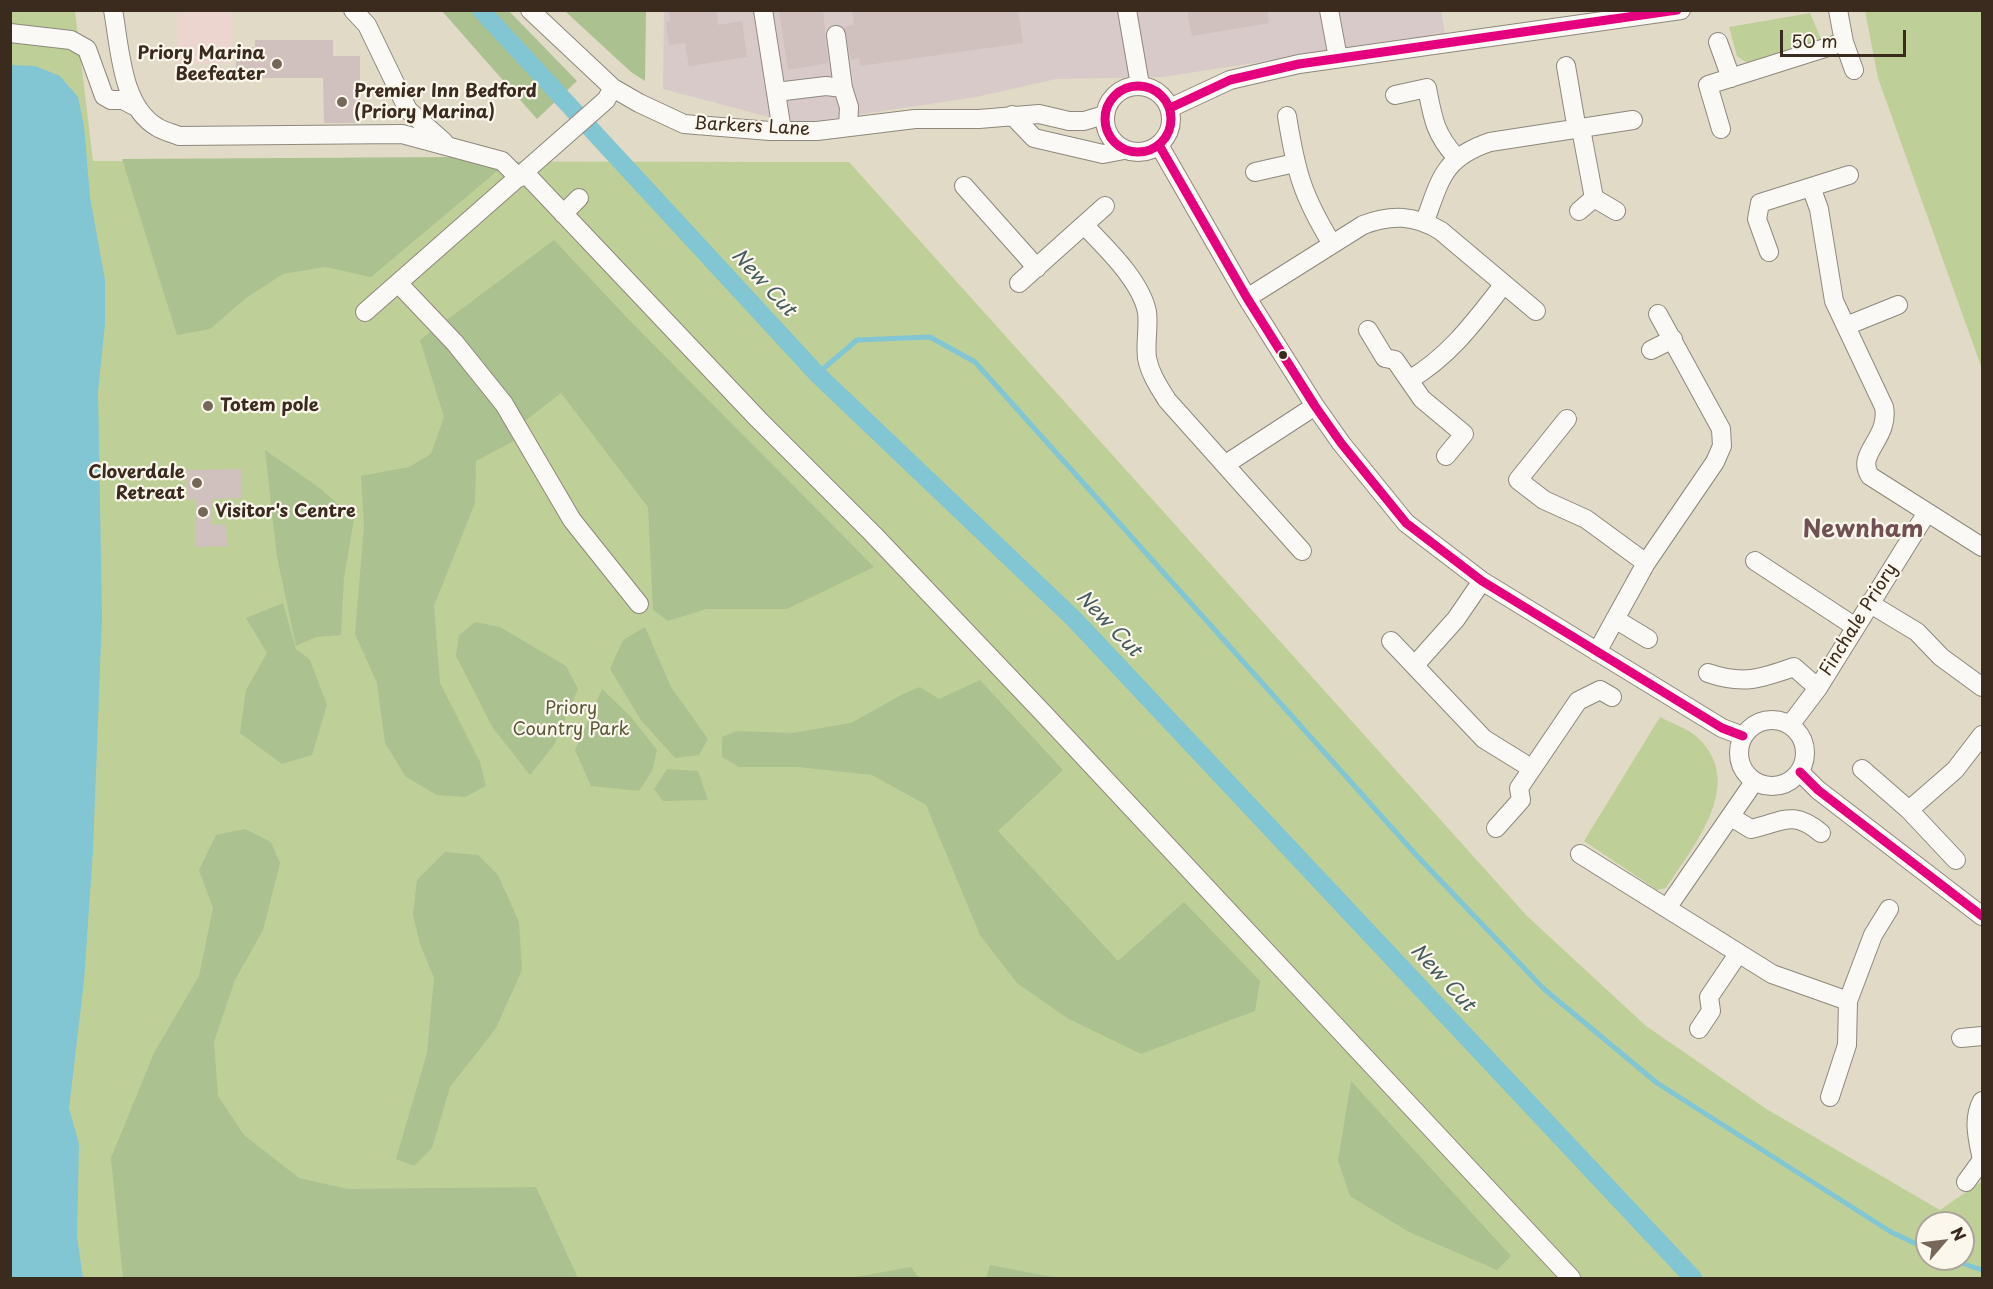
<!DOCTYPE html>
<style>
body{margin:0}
#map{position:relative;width:1993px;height:1289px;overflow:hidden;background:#e0dac6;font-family:"Playpen Sans",sans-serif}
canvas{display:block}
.frame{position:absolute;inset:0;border:12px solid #3b2a1e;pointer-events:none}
.north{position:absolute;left:1915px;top:1211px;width:60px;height:60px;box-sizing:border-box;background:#fbf7ec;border:2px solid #aea59a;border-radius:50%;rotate:62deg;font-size:16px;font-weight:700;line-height:24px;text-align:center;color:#3b2a1e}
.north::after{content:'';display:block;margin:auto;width:21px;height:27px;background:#756859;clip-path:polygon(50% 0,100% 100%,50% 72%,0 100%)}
.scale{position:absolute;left:1780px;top:30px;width:126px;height:27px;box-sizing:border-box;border:3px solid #3b2a1e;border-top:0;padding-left:8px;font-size:18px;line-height:21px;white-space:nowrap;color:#3b2a1e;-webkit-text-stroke:4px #fbf7ec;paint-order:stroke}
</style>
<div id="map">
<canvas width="1993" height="1289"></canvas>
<div class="frame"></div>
<div class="north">N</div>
<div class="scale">50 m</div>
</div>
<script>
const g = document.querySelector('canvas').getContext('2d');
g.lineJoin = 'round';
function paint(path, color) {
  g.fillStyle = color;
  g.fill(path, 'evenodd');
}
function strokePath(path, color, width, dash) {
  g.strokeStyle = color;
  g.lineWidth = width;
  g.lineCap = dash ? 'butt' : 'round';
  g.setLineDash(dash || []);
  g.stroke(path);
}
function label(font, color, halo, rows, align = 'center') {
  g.font = font + ' "Playpen Sans",sans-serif';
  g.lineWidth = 4.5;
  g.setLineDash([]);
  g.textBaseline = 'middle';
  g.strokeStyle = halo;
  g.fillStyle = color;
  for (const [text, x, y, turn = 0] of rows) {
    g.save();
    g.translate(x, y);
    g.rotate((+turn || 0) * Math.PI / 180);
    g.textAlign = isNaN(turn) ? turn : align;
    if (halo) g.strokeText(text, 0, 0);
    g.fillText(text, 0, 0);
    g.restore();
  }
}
const built = new Path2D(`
 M 177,11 L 232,11 L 232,63 L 177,63 Z`);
const industrial = new Path2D(`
 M 1441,10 L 1445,34 L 1162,77 L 1056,79 L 976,97 L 796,124 L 663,89 L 664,11 Z`);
const green = new Path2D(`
 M 10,11 L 75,11 L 93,161 L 849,162 L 1527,916 L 1646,1026 L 1768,1110 L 1940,1210 L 1982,1181 L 1982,1278 L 11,1278 ZM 1927,1223 L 1963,1223 L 1963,1259 L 1927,1259 Z
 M 1865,11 L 1982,11 L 1982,369 L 1878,78 Z
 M 1810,13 L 1821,39 L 1747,63 L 1737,56 L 1729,27 Z
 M 1660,717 C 1671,723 1687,728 1697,737 C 1747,783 1694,845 1666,888 L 1657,890 L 1584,841 Z`);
const forest = new Path2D(`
 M 568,10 L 646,11 L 645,81 L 631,72 L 566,12 Z
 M 442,11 L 509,11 L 577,81 L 537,119 Z
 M 458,157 L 502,167 L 371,277 L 325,267 L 283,274 L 246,298 L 210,329 L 177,335 L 122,159 Z
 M 554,240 L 630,321 L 874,567 L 787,609 L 706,609 L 668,621 L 653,610 L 648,507 L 561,393 L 525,421 L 516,440 L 476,461 L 475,503 L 434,606 L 440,683 L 480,762 L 486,786 L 465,797 L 437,795 L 406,777 L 385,743 L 377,683 L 355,634 L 364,526 L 361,476 L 409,467 L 431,454 L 444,417 L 420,340 Z
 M 265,450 L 321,489 L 354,519 L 344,577 L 341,635 L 316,637 L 296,646 L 277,557 Z
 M 283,603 L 296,649 L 310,660 L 327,705 L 312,755 L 282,764 L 240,733 L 246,690 L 267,653 L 246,618 Z
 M 475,622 L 500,627 L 566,666 L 578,689 L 554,745 L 530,775 L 493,728 L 456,656 L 459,635 Z
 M 645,627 L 671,687 L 708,739 L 699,755 L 675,758 L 641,720 L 610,669 L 623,640 Z
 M 980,680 L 1063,770 L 998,831 L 1118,961 L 1184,902 L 1260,981 L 1255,1011 L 1141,1054 L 1067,1018 L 1017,983 L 980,935 L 926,805 L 872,775 L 798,767 L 739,767 L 722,757 L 722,737 L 737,731 L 792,733 L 851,723 L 903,694 L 920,687 L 939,699 Z
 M 602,689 L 631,717 L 657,750 L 652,771 L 639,791 L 591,786 L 575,750 Z
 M 667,769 L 698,771 L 708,800 L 663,801 L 654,789 Z
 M 245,829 L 271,842 L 280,863 L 263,930 L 235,980 L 214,1042 L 218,1096 L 244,1135 L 299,1178 L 348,1189 L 536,1187 L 578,1278 L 123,1278 L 111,1158 L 154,1053 L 199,976 L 213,908 L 199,870 L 216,835 Z
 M 445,852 L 478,855 L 498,875 L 519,922 L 522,970 L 496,1028 L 450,1087 L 432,1148 L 414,1166 L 396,1159 L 427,1053 L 434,978 L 420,944 L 413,915 L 417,880 Z
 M 1351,1081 L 1511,1256 L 1497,1270 L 1409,1232 L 1350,1196 L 1338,1161 Z
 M 990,1265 L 1058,1278 L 986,1278 Z
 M 911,1267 L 919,1278 L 850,1278 Z`);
const water = new Path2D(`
 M 11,65 L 35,66 L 60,76 L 78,97 L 84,126 L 90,197 L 105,280 L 105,324 L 98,392 L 102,616 L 93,850 L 84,981 L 69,1108 L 79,1144 L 77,1236 L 83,1278 L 11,1278 Z`);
const stream = new Path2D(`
 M 817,374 L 857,340 L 930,337 L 975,362 L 1418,857 L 1544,989 L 1657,1083 L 1891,1232 L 1927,1249
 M 1950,1259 L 1982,1270`);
const canal = new Path2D(`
 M 481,10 L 817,374 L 1074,619 L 1693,1278`);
const building = new Path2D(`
 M 669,10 L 716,10 L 718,25 L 742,21 L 747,57 L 689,66 L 685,43 L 669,45 L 666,22 L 670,21 Z
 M 779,10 L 823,10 L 828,63 L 788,70 Z
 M 852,10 L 1018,10 L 1023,43 L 860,66 L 859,58 L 851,60 L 844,27 L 854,25 Z
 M 1187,10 L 1267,10 L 1269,23 L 1192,36 Z
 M 255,40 L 333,40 L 333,56 L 360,56 L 360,123 L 324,123 L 323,78 L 251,78 L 251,72 L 236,72 L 236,48 L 255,47 Z
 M 241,469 L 241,498 L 211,499 L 211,525 L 226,524 L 227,546 L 196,547 L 195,499 L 187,500 L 186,470 Z`);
const minor = new Path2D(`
 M 113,10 C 120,47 121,106 157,127 C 163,131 172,133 179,136 L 402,134 L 502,161 L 519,178
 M 353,10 L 367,25 L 408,110 L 444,142
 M 530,10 L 613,88 L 639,103 L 684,124 L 770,131 L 817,131 L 915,119 L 979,119 L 1039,114 L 1069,121 L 1084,121 L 1104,115
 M 763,10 L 782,131
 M 1127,10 L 1140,85
 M 1329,10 L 1338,58
 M 1838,10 L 1844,42 L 1854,70
 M 10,33 L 71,40 L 87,49 L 104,96 L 111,100 L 123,100 L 138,108
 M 836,35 L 843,88
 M 1718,42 L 1731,78
 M 1566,66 L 1577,130
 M1105 119a33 33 0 1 1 66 0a33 33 0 1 1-66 0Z
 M 776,92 L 826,86 L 843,88 L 849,107 L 848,127
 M 1395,95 L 1427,88 C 1433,119 1435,134 1456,157
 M 1170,108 L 1230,80 L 1299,64 L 1681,10
 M 1012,115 L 1034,138 L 1103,154 L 1124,150
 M 1287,116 C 1296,172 1302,195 1332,244
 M 1581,129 L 1594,198 L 1616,211
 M 1721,129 L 1708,85 L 1844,42
 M 1159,145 L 1247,298 L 1315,406 L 1341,443 L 1406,523 L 1482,581 L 1722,728 L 1743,736
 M 1255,172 L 1295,163
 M 525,173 L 758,419 L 873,534 L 1045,715 L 1571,1278
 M 964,186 L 1037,268
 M 1811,187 L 1819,209 L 1834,301 L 1884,407 C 1890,439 1855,453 1870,476 L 1982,547
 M 1579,211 L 1594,198
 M 563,214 L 579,198
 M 1425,221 C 1441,178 1443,158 1490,142 L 1633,120
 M 1085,226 C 1106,248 1141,281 1147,312 C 1149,327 1145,343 1147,358 C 1150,374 1159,387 1167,400 L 1302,551
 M 1769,252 L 1757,219 L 1760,203 L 1849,175
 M 398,283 L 455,343 L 504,404 L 572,520 L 639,604
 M 1019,283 L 1105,206
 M 1247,298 L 1363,225 C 1391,214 1415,215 1441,231 L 1536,311
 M 365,312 L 606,100 L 613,88
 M 1846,326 L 1898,305
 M 1368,330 L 1385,358 L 1395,360 L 1422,399 L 1464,434 L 1446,456
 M 1651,350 L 1673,339
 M 1409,380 C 1450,356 1475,321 1504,284
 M 1567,419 L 1518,480 L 1544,500 L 1586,519 L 1646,563
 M 1226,464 L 1315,406
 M 1755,561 L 1854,626
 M 1869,603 L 1917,632 L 1941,657 L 1982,687
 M 1615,619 L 1648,639
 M 1391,641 L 1484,739 L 1531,768
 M 1597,652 L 1646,563 L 1715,462 L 1722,446 L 1721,429 L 1658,314
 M 1415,665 L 1456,619 L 1482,581
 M 1708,673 C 1743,685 1760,679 1794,667 L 1818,688
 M1739 753a33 33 0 1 1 66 0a33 33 0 1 1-66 0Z
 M 1790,725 L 1818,688 L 1926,514
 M 1862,769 L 1909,810 L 1956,860
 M 1800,772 L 1818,790 L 1982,916
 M 1909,810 L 1955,770 L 1982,735
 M 1731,817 L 1751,829 C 1783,822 1792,809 1821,833
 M 1496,828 L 1521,800 L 1519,788 L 1578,701 L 1600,690 L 1612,697
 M 1580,854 L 1772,974 L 1848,1001
 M 1667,908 L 1754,782
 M 1699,1029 L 1711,1011 L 1709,997 L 1738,954
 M 1961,1038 L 1982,1036
 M 1830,1097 L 1847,1045 L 1848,1001 L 1873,935 L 1889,909
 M 1966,1182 L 1982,1160 C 1978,1140 1972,1120 1982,1101`);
const bus1 = new Path2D(`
 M1105 119a33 33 0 1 1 66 0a33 33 0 1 1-66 0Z
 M 1170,108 L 1230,80 L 1299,64 L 1677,10
 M 1159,145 L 1247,298 L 1315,406 L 1341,443 L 1406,523 L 1482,581 L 1722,728 L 1743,736
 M 1800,772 L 1818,790 L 1982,916`);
const markers = [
 [277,64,6,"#756859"],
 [342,102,6,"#756859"],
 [1283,355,5,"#3b2a1e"],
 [208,406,6,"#756859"],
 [197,483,6,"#756859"],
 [203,512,6,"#756859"]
];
const poiNames = [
 ["Priory Marina",265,54,"right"],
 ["Beefeater",265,75,"right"],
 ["Premier Inn Bedford",354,92],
 ["(Priory Marina)",354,113],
 ["Totem pole",220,406],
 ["Cloverdale",185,473,"right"],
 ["Retreat",185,494,"right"],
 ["Visitor's Centre",215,512]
];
const streetNames = [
 ["Barkers Lane",752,127,3],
 ["Finchale Priory",1859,620,-58]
];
const parkNames = [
 ["Priory",571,709],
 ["Country Park",571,730]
];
const waterNames = [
 ["New Cut",763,283,47],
 ["New Cut",1108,624,46],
 ["New Cut",1442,978,47]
];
const districtNames = [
 ["Newnham",1863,530]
];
paint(built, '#ecd4cf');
paint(industrial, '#d8cac8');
paint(green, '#bed098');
paint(forest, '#acc190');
paint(water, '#82c5d3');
strokePath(stream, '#82c5d3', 5);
strokePath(canal, '#82c5d3', 18);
paint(building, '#d0c0be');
strokePath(minor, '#8e887c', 20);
strokePath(minor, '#faf9f6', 18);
strokePath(bus1, '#e5007d', 9);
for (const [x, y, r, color] of markers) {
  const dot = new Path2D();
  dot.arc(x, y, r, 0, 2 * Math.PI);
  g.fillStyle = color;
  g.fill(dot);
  strokePath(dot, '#fbf7ec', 2);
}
label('bold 18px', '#3b2a1e', '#fbf7ec', poiNames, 'left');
label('18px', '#3b2a1e', '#fbf7ec', streetNames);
label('18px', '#5a5937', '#fbf7ec', parkNames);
label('italic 20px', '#465d5f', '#fbf7ec', waterNames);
label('bold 24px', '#715054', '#fbf7ec', districtNames);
</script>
